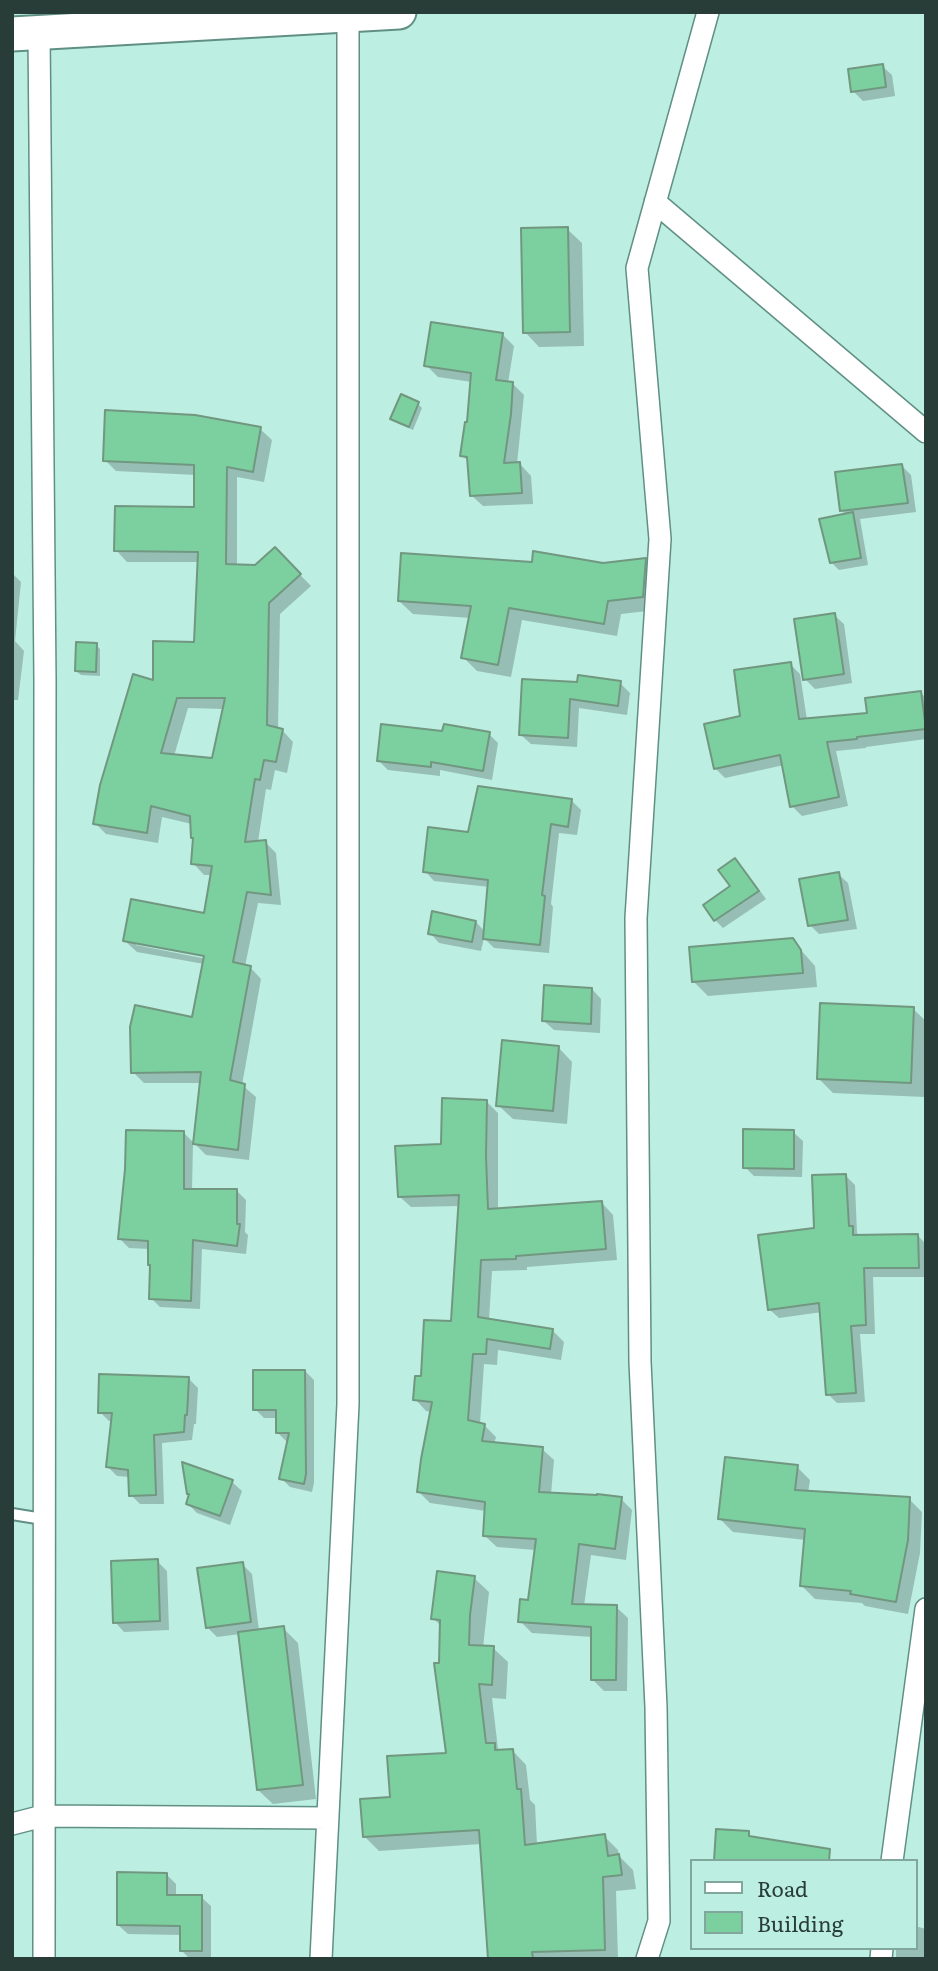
<!DOCTYPE html>
<style>
body{margin:0}
#map{position:relative;width:938px;height:1971px;overflow:hidden;background:#bceee1;font-family:Literata,serif}
canvas{display:block}
.frame{position:absolute;inset:0;border:14px solid #293d38;pointer-events:none}
.legend{position:absolute;left:690px;top:1859px;width:228px;height:91px;box-sizing:border-box;background:#bceee1;border:2px solid #81a79d;margin:0;padding:9px 12px;list-style:none;font-size:21px;color:#293d38}
.legend li{display:flex;align-items:center;gap:14px;height:35px}
.legend b{width:35px;border:2px solid #81a79d}
</style>
<div id="map">
<canvas width="938" height="1971"></canvas>
<div class="frame"></div>
<ul class="legend">
<li><b style="height:9px;background:#fff"></b>Road</li>
<li><b style="height:19px;background:#7cd0a0"></b>Building</li>
</ul>
</div>
<script>
const g = document.querySelector('canvas').getContext('2d');
g.lineJoin = 'round';
function paint(path, color) {
  g.fillStyle = color;
  g.fill(path, 'evenodd');
}
function strokePath(path, color, width, dash) {
  g.strokeStyle = color;
  g.lineWidth = width;
  g.lineCap = dash ? 'butt' : 'round';
  g.setLineDash(dash || []);
  g.stroke(path);
}
const shadow = new Path2D(`
 M 882,66 L 892,75 L 895,96 L 863,101 L 853,91 Z
 M 567,229 L 582,243 L 584,346 L 539,347 L 525,332 Z
 M 502,334 L 514,346 L 508,383 L 512,383 L 524,395 L 517,464 L 520,464 L 531,476 L 533,504 L 483,506 L 471,495 L 469,462 L 462,455 L 469,424 L 472,382 L 438,377 L 426,365 Z
 M 418,404 L 422,408 L 413,430 L 397,423 L 392,419 Z
 M 260,429 L 272,440 L 264,482 L 237,477 L 237,566 L 255,567 L 275,549 L 311,586 L 280,614 L 278,729 L 282,730 L 293,742 L 287,773 L 275,770 L 271,790 L 266,789 L 258,842 L 265,842 L 276,853 L 281,905 L 258,903 L 245,966 L 250,967 L 261,979 L 242,1085 L 256,1097 L 249,1160 L 206,1155 L 195,1144 L 202,1083 L 144,1083 L 133,1072 L 194,1019 L 204,964 L 137,952 L 125,941 L 206,916 L 213,875 L 204,875 L 193,863 L 194,839 L 192,824 L 162,817 L 158,843 L 106,834 L 95,823 L 154,682 L 196,643 L 199,562 L 127,562 L 116,550 L 196,509 L 196,475 L 116,471 L 105,460 ZM 188,708 L 224,709 L 213,760 L 174,756 ZM 136,942 L 212,956 L 212,960 L 136,945 Z
 M 902,466 L 911,475 L 916,512 L 860,519 L 868,565 L 839,570 L 832,563 L 846,515 L 841,510 Z
 M 645,560 L 658,573 L 656,610 L 621,614 L 617,636 L 522,620 L 511,677 L 477,671 L 463,657 L 471,618 L 413,614 L 399,601 L 603,565 Z
 M 12,573 L 21,582 L 15,641 L 24,651 L 18,700 L 12,700 Z
 M 834,615 L 844,624 L 852,683 L 815,689 L 805,679 Z
 M 96,645 L 100,649 L 100,676 L 81,675 L 76,671 Z
 M 790,664 L 800,674 L 807,720 L 869,715 L 921,693 L 926,698 L 926,739 L 866,747 L 866,748 L 836,751 L 848,806 L 802,816 L 792,806 L 784,765 L 725,778 L 716,769 L 742,717 Z
 M 578,683 L 620,683 L 630,693 L 627,715 L 579,708 L 577,747 L 531,744 L 521,735 Z
 M 444,733 L 489,734 L 498,743 L 492,780 L 440,770 L 440,776 L 388,770 L 378,760 Z
 M 571,800 L 581,810 L 577,835 L 559,833 L 551,904 L 553,907 L 549,953 L 494,948 L 484,938 L 481,951 L 439,943 L 430,933 L 476,922 L 485,932 L 490,887 L 434,881 L 425,871 L 470,834 Z
 M 735,860 L 743,868 L 766,899 L 723,928 L 715,920 L 732,887 Z
 M 838,874 L 848,883 L 857,929 L 819,934 L 810,925 Z
 M 792,940 L 815,966 L 817,987 L 708,996 L 693,981 Z
 M 592,989 L 601,999 L 600,1033 L 554,1030 L 544,1021 Z
 M 913,1009 L 926,1021 L 925,1097 L 833,1093 L 819,1079 Z
 M 558,1047 L 572,1062 L 567,1124 L 513,1119 L 498,1105 Z
 M 486,1101 L 498,1113 L 498,1210 L 602,1203 L 613,1215 L 617,1260 L 527,1267 L 527,1270 L 492,1271 L 489,1320 L 552,1330 L 564,1342 L 561,1360 L 498,1350 L 497,1365 L 484,1364 L 480,1424 L 484,1425 L 496,1437 L 494,1444 L 542,1449 L 554,1460 L 551,1494 L 621,1499 L 632,1510 L 626,1560 L 591,1555 L 584,1606 L 616,1607 L 628,1618 L 627,1691 L 604,1691 L 593,1680 L 593,1637 L 532,1633 L 520,1621 L 529,1602 L 536,1550 L 497,1547 L 485,1536 L 486,1511 L 430,1503 L 419,1492 L 432,1412 L 426,1411 L 415,1399 L 422,1378 L 453,1323 L 460,1206 L 411,1207 L 399,1196 L 443,1146 Z
 M 793,1132 L 803,1141 L 802,1177 L 754,1176 L 745,1167 Z
 M 184,1133 L 193,1142 L 192,1191 L 237,1191 L 246,1200 L 245,1232 L 248,1235 L 246,1254 L 202,1249 L 200,1309 L 160,1307 L 151,1298 L 150,1249 L 129,1248 L 120,1239 Z
 M 845,1175 L 855,1185 L 857,1233 L 861,1237 L 918,1236 L 926,1244 L 926,1277 L 873,1277 L 875,1334 L 860,1334 L 865,1402 L 837,1403 L 828,1394 L 822,1312 L 779,1318 L 769,1309 Z
 M 305,1371 L 314,1380 L 314,1483 L 312,1492 L 290,1487 L 281,1478 L 289,1442 L 287,1442 L 278,1433 L 278,1418 L 264,1418 L 255,1409 Z
 M 189,1379 L 198,1388 L 196,1424 L 194,1424 L 192,1440 L 162,1443 L 164,1504 L 140,1504 L 131,1495 L 130,1477 L 117,1476 L 108,1467 L 113,1421 L 109,1421 L 100,1412 Z
 M 797,1467 L 810,1480 L 808,1493 L 909,1499 L 922,1512 L 920,1553 L 908,1614 L 865,1606 L 862,1603 L 815,1599 L 802,1586 L 806,1540 L 733,1532 L 720,1519 Z
 M 232,1482 L 242,1491 L 230,1525 L 197,1513 L 188,1504 Z
 M 157,1561 L 167,1571 L 169,1630 L 124,1632 L 115,1622 Z
 M 242,1564 L 252,1574 L 259,1631 L 283,1628 L 298,1643 L 316,1799 L 273,1804 L 258,1790 L 240,1634 L 217,1637 L 207,1627 Z
 M 474,1578 L 489,1592 L 483,1648 L 493,1648 L 508,1662 L 506,1699 L 492,1698 L 498,1749 L 501,1751 L 512,1750 L 526,1765 L 530,1800 L 535,1805 L 537,1845 L 604,1836 L 618,1850 L 619,1856 L 633,1870 L 636,1889 L 616,1891 L 618,1959 L 489,1959 L 481,1844 L 379,1851 L 365,1837 L 392,1799 L 448,1754 L 441,1665 L 442,1627 L 433,1618 Z
 M 167,1875 L 176,1884 L 176,1897 L 201,1897 L 211,1906 L 211,1959 L 190,1959 L 182,1951 L 181,1935 L 128,1934 L 118,1925 Z
 M 915,1926 L 926,1929 L 926,1959 L 896,1959 L 896,1948 L 915,1948 Z`);
const building = new Path2D(`
 M 883,64 L 886,87 L 851,92 L 848,69 Z
 M 568,227 L 570,332 L 523,333 L 521,228 Z
 M 431,322 L 503,333 L 496,380 L 513,382 L 511,414 L 504,463 L 520,462 L 522,493 L 470,496 L 467,457 L 460,456 L 465,422 L 467,422 L 471,373 L 424,366 Z
 M 401,394 L 419,402 L 409,427 L 390,419 Z
 M 105,410 L 195,415 L 261,427 L 253,472 L 227,467 L 226,564 L 255,565 L 275,547 L 301,574 L 269,603 L 267,725 L 283,729 L 276,762 L 264,760 L 260,780 L 255,779 L 245,842 L 266,840 L 271,895 L 247,892 L 233,962 L 251,966 L 230,1080 L 245,1084 L 238,1150 L 193,1144 L 201,1072 L 131,1073 L 130,1027 L 135,1005 L 192,1017 L 204,956 L 123,941 L 131,899 L 204,913 L 212,866 L 191,864 L 193,838 L 191,838 L 190,816 L 151,806 L 147,833 L 93,824 L 100,785 L 133,674 L 153,680 L 153,641 L 194,642 L 198,552 L 114,551 L 115,506 L 194,507 L 194,465 L 103,461 ZM 177,698 L 225,698 L 212,758 L 161,753 Z
 M 902,464 L 908,503 L 840,511 L 835,472 Z
 M 853,512 L 861,558 L 830,563 L 819,519 Z
 M 533,551 L 603,563 L 646,558 L 643,597 L 608,601 L 604,624 L 509,608 L 498,665 L 461,658 L 471,606 L 398,601 L 401,553 L 532,562 Z
 M 835,613 L 844,674 L 803,680 L 794,619 Z
 M 76,642 L 97,643 L 96,672 L 75,671 Z
 M 791,662 L 799,719 L 867,713 L 865,698 L 921,691 L 926,729 L 857,737 L 857,739 L 827,742 L 839,797 L 790,807 L 780,755 L 714,769 L 704,724 L 740,716 L 734,670 Z
 M 578,675 L 621,681 L 618,706 L 570,699 L 568,738 L 519,735 L 522,679 L 577,682 Z
 M 381,724 L 442,731 L 444,724 L 490,732 L 483,771 L 431,762 L 431,767 L 377,761 Z
 M 478,786 L 572,799 L 568,827 L 551,824 L 542,895 L 545,896 L 540,945 L 483,939 L 488,880 L 423,872 L 428,827 L 468,832 Z
 M 735,858 L 759,891 L 714,921 L 703,905 L 730,886 L 718,870 Z
 M 839,872 L 848,920 L 808,926 L 799,879 Z
 M 432,911 L 476,921 L 472,942 L 428,934 Z
 M 793,938 L 801,950 L 803,973 L 692,982 L 689,947 Z
 M 544,985 L 592,988 L 591,1024 L 542,1021 Z
 M 820,1003 L 914,1007 L 911,1083 L 817,1079 Z
 M 502,1040 L 559,1046 L 553,1111 L 496,1106 Z
 M 442,1098 L 487,1100 L 486,1156 L 488,1209 L 602,1201 L 606,1249 L 516,1256 L 516,1259 L 481,1260 L 478,1317 L 553,1329 L 550,1349 L 487,1339 L 486,1354 L 473,1354 L 468,1420 L 485,1424 L 482,1441 L 543,1447 L 539,1492 L 597,1495 L 597,1494 L 622,1497 L 615,1549 L 579,1544 L 572,1604 L 617,1605 L 616,1680 L 591,1680 L 591,1627 L 518,1622 L 520,1599 L 528,1600 L 536,1539 L 483,1536 L 485,1502 L 417,1492 L 421,1459 L 432,1402 L 413,1400 L 415,1376 L 421,1376 L 424,1320 L 451,1321 L 459,1195 L 398,1197 L 395,1146 L 441,1144 Z
 M 743,1129 L 794,1130 L 794,1169 L 743,1168 Z
 M 126,1130 L 184,1131 L 184,1189 L 237,1189 L 237,1224 L 240,1224 L 237,1246 L 193,1240 L 191,1301 L 149,1299 L 150,1265 L 148,1265 L 148,1241 L 118,1239 L 125,1169 Z
 M 846,1174 L 849,1226 L 853,1226 L 853,1235 L 918,1234 L 919,1268 L 864,1268 L 866,1325 L 851,1326 L 856,1393 L 826,1395 L 819,1303 L 768,1310 L 758,1235 L 814,1228 L 812,1175 Z
 M 253,1370 L 305,1370 L 306,1474 L 304,1484 L 279,1479 L 289,1433 L 276,1433 L 276,1410 L 253,1410 Z
 M 99,1374 L 189,1377 L 187,1415 L 185,1415 L 184,1432 L 154,1435 L 156,1495 L 129,1496 L 128,1470 L 106,1467 L 112,1413 L 98,1413 Z
 M 725,1457 L 798,1465 L 795,1490 L 910,1497 L 908,1540 L 896,1602 L 850,1594 L 851,1591 L 800,1586 L 805,1529 L 718,1519 Z
 M 182,1462 L 233,1480 L 220,1516 L 186,1504 L 189,1494 L 187,1494 Z
 M 158,1559 L 160,1621 L 113,1623 L 111,1561 Z
 M 243,1562 L 251,1622 L 206,1628 L 197,1568 Z
 M 437,1571 L 475,1576 L 470,1615 L 469,1645 L 494,1646 L 492,1685 L 479,1684 L 486,1743 L 495,1743 L 495,1750 L 513,1749 L 517,1789 L 521,1789 L 525,1845 L 605,1834 L 608,1856 L 619,1854 L 622,1875 L 603,1877 L 605,1950 L 532,1952 L 533,1959 L 488,1959 L 479,1830 L 363,1837 L 360,1799 L 390,1797 L 387,1756 L 446,1753 L 434,1663 L 439,1663 L 440,1620 L 431,1619 Z
 M 284,1626 L 303,1785 L 257,1790 L 238,1632 Z
 M 716,1829 L 749,1831 L 749,1836 L 830,1849 L 829,1861 L 714,1861 Z
 M 117,1872 L 167,1873 L 167,1895 L 202,1895 L 202,1951 L 180,1951 L 180,1926 L 117,1925 Z`);
const service = new Path2D(`
 M 12,1514 L 43,1519`);
const minor = new Path2D(`
 M 39,33 L 45,680 L 44,1959
 M 655,202 L 926,432
 M 12,1824 L 43,1816 L 328,1818
 M 892,1861 L 926,1609
 M 321,1959 L 348,1404 L 348,15
 M 647,1959 L 659,1921 L 656,1707 L 640,1362 L 636,918 L 660,539 L 637,268 L 708,12
 M 881,1959 L 882,1948`);
const primary = new Path2D(`
 M 12,34 L 399,12`);
paint(shadow, '#0003');
paint(building, '#7cd0a0');
strokePath(building, '#719780', 2);
strokePath(service, '#608f84', 14);
strokePath(minor, '#608f84', 24);
strokePath(primary, '#608f84', 37);
strokePath(service, '#fff', 10);
strokePath(minor, '#fff', 21);
strokePath(primary, '#fff', 33);
</script>
